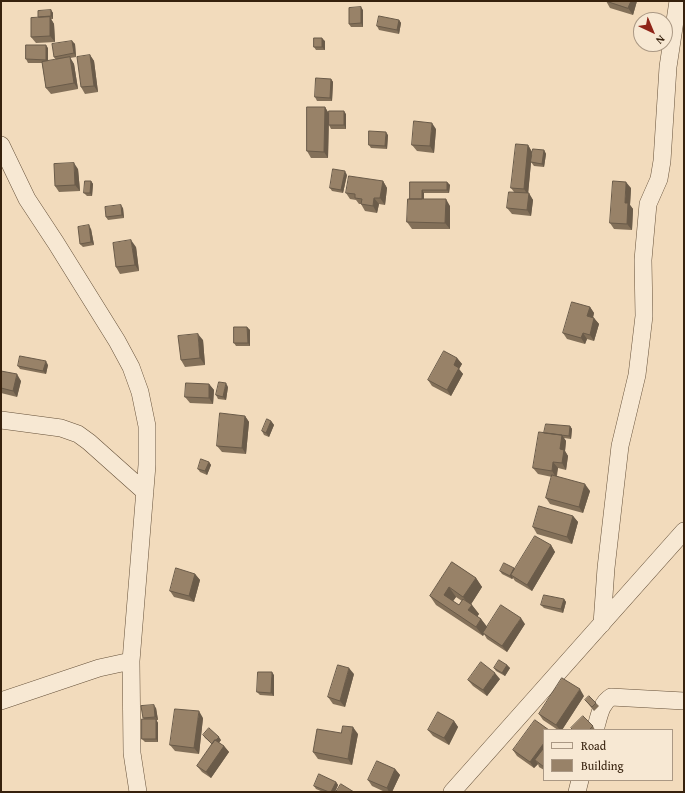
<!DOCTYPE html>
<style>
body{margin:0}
#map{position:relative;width:685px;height:793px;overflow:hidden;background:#f2dbbc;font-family:"Gentium Book Plus",serif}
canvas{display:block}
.frame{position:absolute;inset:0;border:2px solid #36210d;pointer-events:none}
.legend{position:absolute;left:543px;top:729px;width:130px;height:52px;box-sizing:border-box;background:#f7e8d3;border:1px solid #aa9884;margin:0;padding:5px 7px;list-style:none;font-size:12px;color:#36210d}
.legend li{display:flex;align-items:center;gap:8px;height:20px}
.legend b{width:20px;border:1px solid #aa9884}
.north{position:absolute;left:633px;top:12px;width:40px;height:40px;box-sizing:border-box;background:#f7e8d3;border:1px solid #aa9884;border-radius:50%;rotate:136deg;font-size:11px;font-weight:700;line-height:16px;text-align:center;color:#36210d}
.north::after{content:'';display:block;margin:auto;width:14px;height:18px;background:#8f2418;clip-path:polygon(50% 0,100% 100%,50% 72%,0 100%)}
</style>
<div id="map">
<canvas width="685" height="793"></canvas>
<div class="frame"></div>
<ul class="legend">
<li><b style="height:5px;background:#f7e8d3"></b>Road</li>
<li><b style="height:11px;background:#988268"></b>Building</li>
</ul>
<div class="north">N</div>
</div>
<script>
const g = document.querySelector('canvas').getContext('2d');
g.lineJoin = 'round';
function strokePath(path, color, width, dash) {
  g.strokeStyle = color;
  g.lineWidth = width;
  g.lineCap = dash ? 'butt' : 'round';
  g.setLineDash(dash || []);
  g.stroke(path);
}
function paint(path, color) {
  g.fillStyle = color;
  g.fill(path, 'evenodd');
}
const minor = new Path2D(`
 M 1,145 L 27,199 L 56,243 L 117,341 L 131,367 L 140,392 L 147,426 L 147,465 L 131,661 L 132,753 L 138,792
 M 1,420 L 61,428 L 78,434 L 89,442 L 145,492
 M 602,624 L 606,568 L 620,446 L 637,375 L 644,316 L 643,260 L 648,204 L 659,179 L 662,161 L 668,67 L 678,1
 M 1,701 L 99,668 L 131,661
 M 595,730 C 599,718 600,704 611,697 L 684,701
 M 452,792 L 684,531
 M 577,792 L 580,780`);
const wall = new Path2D(`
 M 606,1 L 637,1 L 633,15 L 610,8 Z
 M 51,10 L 53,13 L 53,19 L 51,19 L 54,24 L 55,42 L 36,43 L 31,37 L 39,18 L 38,17 Z
 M 363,10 L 363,27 L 351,27 L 349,24 Z
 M 399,20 L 401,23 L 399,34 L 379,30 L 377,26 Z
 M 72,41 L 75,44 L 76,57 L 70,58 L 74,64 L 78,89 L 51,94 L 46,88 L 42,63 L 28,63 L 26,59 L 48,48 L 48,61 L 56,60 L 54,57 Z
 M 325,41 L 325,50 L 316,50 L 314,47 Z
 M 90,55 L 94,61 L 98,92 L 85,94 L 81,87 Z
 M 331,79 L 333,82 L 332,101 L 317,101 L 315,97 Z
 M 325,107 L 329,114 L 328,158 L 311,158 L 307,151 Z
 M 346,114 L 346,129 L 331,129 L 329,125 Z
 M 436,129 L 434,153 L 417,151 L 412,145 Z
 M 388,135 L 387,149 L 371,148 L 369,145 Z
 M 528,145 L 532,152 L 528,193 L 533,200 L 531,216 L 512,214 L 507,208 L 514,192 L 511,188 Z
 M 544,150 L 546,154 L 544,167 L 534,166 L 531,162 Z
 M 78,169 L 80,191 L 59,192 L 55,186 Z
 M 347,175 L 343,193 L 332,191 L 330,188 Z
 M 91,181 L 93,184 L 92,196 L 87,196 L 84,193 Z
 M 383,181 L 387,188 L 385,205 L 379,204 L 377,213 L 365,211 L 361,204 L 359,204 L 356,200 L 350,199 L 346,193 Z
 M 410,182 L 447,182 L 450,185 L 449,193 L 424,193 L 424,199 L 450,206 L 450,229 L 412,229 L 407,222 L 410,199 Z
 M 631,188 L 630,205 L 633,209 L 632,230 L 614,229 L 610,223 Z
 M 123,208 L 124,218 L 108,220 L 106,217 Z
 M 91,229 L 94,245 L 83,247 L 80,244 Z
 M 136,247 L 139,271 L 120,274 L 116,267 Z
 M 590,307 L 594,313 L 593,317 L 599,324 L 594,341 L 587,339 L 585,344 L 567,339 L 563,333 Z
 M 247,327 L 250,330 L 250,346 L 236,346 L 234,343 Z
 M 203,340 L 205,365 L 185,367 L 181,360 Z
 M 457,358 L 462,364 L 459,369 L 463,374 L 451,396 L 432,386 L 428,380 Z
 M 48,365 L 46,374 L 20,369 L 18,366 Z
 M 1,371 L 21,381 L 17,397 L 1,393 Z
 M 209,384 L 214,390 L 213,404 L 190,403 L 185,397 Z
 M 228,387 L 226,400 L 218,399 L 216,395 Z
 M 245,416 L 249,422 L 246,454 L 222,452 L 217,446 Z
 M 271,421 L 274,425 L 269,437 L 264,435 L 262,431 Z
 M 570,426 L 572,429 L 571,439 L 564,438 L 566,441 L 565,451 L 568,456 L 566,470 L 558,468 L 557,476 L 590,491 L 583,513 L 550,504 L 546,498 L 552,477 L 538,474 L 533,468 L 544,433 Z
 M 209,462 L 211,465 L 207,475 L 200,472 L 198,469 Z
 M 573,516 L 578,522 L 572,544 L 537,534 L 533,527 Z
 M 551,545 L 555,552 L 532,591 L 515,581 L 513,578 L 512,579 L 502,574 L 500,571 L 514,568 L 515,569 Z
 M 452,562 L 476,578 L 482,587 L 471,604 L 479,614 L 477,616 L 481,619 L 487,627 L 525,624 L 507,652 L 487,639 L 484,634 L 483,636 L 436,605 L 430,596 ZM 456,597 L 462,601 L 459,605 L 453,601 Z
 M 195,574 L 200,580 L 194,602 L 174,597 L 170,591 Z
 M 564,599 L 566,602 L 563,613 L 544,608 L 541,605 Z
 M 507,665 L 510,668 L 505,676 L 496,671 L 494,668 Z
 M 354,674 L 345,707 L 333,704 L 328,697 Z
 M 274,675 L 274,696 L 260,695 L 257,692 Z
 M 500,679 L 487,696 L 473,686 L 468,680 Z
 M 584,696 L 562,730 L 558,730 L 543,720 L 539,714 Z
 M 585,700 L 596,703 L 599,706 L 594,711 Z
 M 156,708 L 158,720 L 156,720 L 158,723 L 158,742 L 145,742 L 142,739 L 144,719 L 143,718 Z
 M 203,718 L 199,754 L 175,751 L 170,745 Z
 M 454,721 L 458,727 L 449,745 L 433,736 L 428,730 Z
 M 593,726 L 595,730 L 572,730 L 571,728 Z
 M 544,730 L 544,770 L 539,767 L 538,764 L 534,768 L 517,756 L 513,750 Z
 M 341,733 L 358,734 L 352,765 L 318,759 L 313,752 Z
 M 203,735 L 221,740 L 219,743 L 224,746 L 229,752 L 211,778 L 202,772 L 197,766 L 212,744 L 205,738 Z
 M 395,769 L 400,775 L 392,792 L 385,792 L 372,786 L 368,780 Z
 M 336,782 L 338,785 L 335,792 L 323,792 L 316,789 L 314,786 Z`);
const shadedWall = new Path2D(`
 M 631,1 L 637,1 L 633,15 L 628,8 Z
 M 361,7 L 363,10 L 363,27 L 361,23 Z
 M 51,10 L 53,13 L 53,19 L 51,16 Z
 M 50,17 L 54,24 L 55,42 L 50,36 Z
 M 399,20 L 401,23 L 399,34 L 397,30 Z
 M 322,38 L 325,41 L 325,50 L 322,47 Z
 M 72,41 L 75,44 L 76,57 L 74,53 Z
 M 46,45 L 48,48 L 48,63 L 46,60 Z
 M 90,55 L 94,61 L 98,92 L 94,86 Z
 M 70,57 L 74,64 L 78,89 L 74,83 Z
 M 331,79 L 333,82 L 332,101 L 330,98 Z
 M 325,107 L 329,114 L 328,158 L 324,152 Z
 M 344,111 L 346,114 L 346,129 L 344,125 Z
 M 432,123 L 436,129 L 434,153 L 430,146 Z
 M 386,132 L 388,135 L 387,149 L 385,146 Z
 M 528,145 L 532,152 L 528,195 L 524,189 Z
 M 544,150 L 546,154 L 544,167 L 542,164 Z
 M 74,163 L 78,169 L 80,191 L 75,185 Z
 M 345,171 L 347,175 L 343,193 L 341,190 Z
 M 91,181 L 93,184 L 92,196 L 90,193 Z
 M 383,181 L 387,188 L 385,205 L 380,198 Z
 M 447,182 L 450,185 L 449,193 L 447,190 Z
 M 626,182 L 631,188 L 630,205 L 633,209 L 632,230 L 627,224 L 625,203 Z
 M 422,190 L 424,193 L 424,206 L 422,202 Z
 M 529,193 L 533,200 L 531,216 L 527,210 Z
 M 374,198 L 379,204 L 377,213 L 373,206 Z
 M 446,199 L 450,206 L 450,229 L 445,223 Z
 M 121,205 L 123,208 L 124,218 L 122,215 Z
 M 89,225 L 91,229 L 94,245 L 91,242 Z
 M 131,240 L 136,247 L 139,271 L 135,265 Z
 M 590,307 L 594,313 L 592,322 L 587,316 Z
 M 594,318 L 599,324 L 594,341 L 590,335 Z
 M 247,327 L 250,330 L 250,346 L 248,343 Z
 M 583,333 L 587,339 L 585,344 L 581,338 Z
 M 198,334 L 203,340 L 205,365 L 200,358 Z
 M 457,358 L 462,364 L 459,369 L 463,374 L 451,396 L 447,390 L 454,365 Z
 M 46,361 L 48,365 L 46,374 L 43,371 Z
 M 17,374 L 21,381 L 17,397 L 13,391 Z
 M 226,383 L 228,387 L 226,400 L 223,397 Z
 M 209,384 L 214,390 L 213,404 L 209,398 Z
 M 245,416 L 249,422 L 246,454 L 242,448 Z
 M 271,421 L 274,425 L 269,437 L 266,433 Z
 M 570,426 L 572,429 L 571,439 L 569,436 Z
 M 562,435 L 566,441 L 565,451 L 568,456 L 566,470 L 562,463 L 560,449 Z
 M 209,462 L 211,465 L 207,475 L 205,471 Z
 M 553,462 L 558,468 L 556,477 L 552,471 Z
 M 585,484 L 590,491 L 583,513 L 579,507 Z
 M 573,516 L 578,522 L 572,544 L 567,537 Z
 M 551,545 L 555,552 L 532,591 L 527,585 Z
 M 514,568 L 516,571 L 511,575 L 513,578 L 512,579 L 510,576 Z
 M 195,574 L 200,580 L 194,602 L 189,596 Z
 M 476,578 L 482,587 L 470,606 L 463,597 Z
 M 449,587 L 456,597 L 451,604 L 444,595 Z
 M 564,599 L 566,602 L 563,613 L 561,609 Z
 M 472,605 L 479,614 L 475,620 L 468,610 Z
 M 521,618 L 525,624 L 507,652 L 502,646 Z
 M 481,619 L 488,628 L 483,633 L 484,634 L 483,636 L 476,627 Z
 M 507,665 L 510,668 L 505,676 L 502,673 Z
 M 349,668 L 354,674 L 345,707 L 340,701 Z
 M 272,672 L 274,675 L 274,696 L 271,693 Z
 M 495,673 L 500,679 L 487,696 L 483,690 Z
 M 580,689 L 584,696 L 562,730 L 560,730 L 556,725 Z
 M 154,705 L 156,708 L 158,720 L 155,717 Z
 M 199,711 L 203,718 L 199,754 L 194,748 Z
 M 156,719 L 158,723 L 158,742 L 156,739 Z
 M 454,721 L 458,727 L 449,745 L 444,738 Z
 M 353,727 L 358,734 L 352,765 L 348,759 Z
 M 219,737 L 221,740 L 215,747 L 213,744 Z
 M 544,743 L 544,755 L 535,760 L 538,764 L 534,768 L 530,762 Z
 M 224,746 L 229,752 L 211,778 L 206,772 Z
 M 395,769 L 400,775 L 392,792 L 389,792 L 387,788 Z
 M 336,782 L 338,785 L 335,792 L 331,792 Z`);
const building = new Path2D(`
 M 606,1 L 631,1 L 628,8 Z
 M 361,7 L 361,23 L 349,24 L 349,8 Z
 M 51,10 L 51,16 L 38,17 L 38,11 Z
 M 379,16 L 399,20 L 397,30 L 377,26 Z
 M 50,17 L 50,36 L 31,37 L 31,18 Z
 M 314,38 L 322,38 L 322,47 L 314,47 Z
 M 72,41 L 74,53 L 54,57 L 52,44 Z
 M 26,45 L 46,45 L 46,60 L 26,59 Z
 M 90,55 L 94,86 L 81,87 L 77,57 Z
 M 70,57 L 74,83 L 46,88 L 42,62 Z
 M 316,78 L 331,79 L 330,98 L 315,97 Z
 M 307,107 L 325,107 L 324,152 L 307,151 Z
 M 329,111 L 344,111 L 344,125 L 329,125 Z
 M 414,121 L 432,123 L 430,146 L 412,145 Z
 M 369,131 L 386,132 L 385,146 L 369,145 Z
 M 516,144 L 528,145 L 524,189 L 511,188 Z
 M 533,149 L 544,150 L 542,164 L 531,162 Z
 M 74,163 L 75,185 L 55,186 L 54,164 Z
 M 333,169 L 345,171 L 341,190 L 330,188 Z
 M 349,176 L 383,181 L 380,198 L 374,198 L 373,206 L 361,204 L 362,199 L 355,198 L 355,194 L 346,193 Z
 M 85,181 L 91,181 L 90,193 L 84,193 Z
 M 613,181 L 626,182 L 625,203 L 628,203 L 627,224 L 610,223 Z
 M 410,182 L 447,182 L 447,190 L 422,190 L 422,199 L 410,199 Z
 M 509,192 L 529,193 L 527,210 L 507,208 Z
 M 408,199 L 446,199 L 445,223 L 407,222 Z
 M 121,205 L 122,215 L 106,217 L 105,207 Z
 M 89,225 L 91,242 L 80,244 L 78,227 Z
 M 131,240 L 135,265 L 116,267 L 113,243 Z
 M 572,302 L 590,307 L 587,316 L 594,318 L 590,335 L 583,333 L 581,338 L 563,333 Z
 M 234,327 L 247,327 L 248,343 L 234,343 Z
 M 198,334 L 200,358 L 181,360 L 178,336 Z
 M 444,351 L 457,358 L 454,365 L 459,368 L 447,390 L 428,380 Z
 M 20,356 L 46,361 L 43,371 L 18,366 Z
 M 1,371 L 17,374 L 13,391 L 1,388 Z
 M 219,382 L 226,383 L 223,397 L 216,395 Z
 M 186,383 L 209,384 L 209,398 L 185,397 Z
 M 220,413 L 245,416 L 242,448 L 217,446 Z
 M 267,419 L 271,421 L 266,433 L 262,431 Z
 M 546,424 L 570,426 L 569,436 L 544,433 Z
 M 539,432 L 562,435 L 560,449 L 564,450 L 562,463 L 553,462 L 552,471 L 533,468 Z
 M 201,459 L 209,462 L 205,471 L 198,469 Z
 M 552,475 L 585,484 L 579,507 L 546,498 Z
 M 539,506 L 573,516 L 567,537 L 533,527 Z
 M 535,536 L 551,545 L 527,585 L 511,575 Z
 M 452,562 L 476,578 L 463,597 L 449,587 L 444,595 L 459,605 L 463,599 L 472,605 L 468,610 L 481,619 L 476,627 L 430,596 Z
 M 504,563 L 514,568 L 510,576 L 500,571 Z
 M 176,568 L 195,574 L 189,596 L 170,591 Z
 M 544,595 L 564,599 L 561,609 L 541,605 Z
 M 501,605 L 521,618 L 502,646 L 483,633 Z
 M 499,660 L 507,665 L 502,673 L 494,668 Z
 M 481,662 L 495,673 L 483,690 L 468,680 Z
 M 338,665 L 349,668 L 340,701 L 328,697 Z
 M 258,672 L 272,672 L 271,693 L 257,692 Z
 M 562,678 L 580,689 L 556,725 L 539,714 Z
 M 589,696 L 596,703 L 592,707 L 585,700 Z
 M 154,705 L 155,717 L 143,718 L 141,706 Z
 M 175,709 L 199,711 L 194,748 L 170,745 Z
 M 438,712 L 454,721 L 444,738 L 428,730 Z
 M 583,716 L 593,726 L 589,730 L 573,730 L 571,728 Z
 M 142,719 L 156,719 L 156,739 L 142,739 Z
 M 535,720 L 549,730 L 544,730 L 544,743 L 530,762 L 513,750 Z
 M 343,726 L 353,727 L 348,759 L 313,752 L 317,729 L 341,733 Z
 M 209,728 L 219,737 L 216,740 L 215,740 L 212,744 L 203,735 Z
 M 215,740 L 224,746 L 206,772 L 197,766 Z
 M 544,748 L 544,767 L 535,760 Z
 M 377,761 L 395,769 L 387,788 L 368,780 Z
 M 319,774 L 336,782 L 331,792 L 329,792 L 314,786 Z
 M 341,784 L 354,792 L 336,792 Z`);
strokePath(minor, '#655039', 18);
strokePath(minor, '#f7e8d3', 17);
paint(wall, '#837059');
paint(shadedWall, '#6a5b49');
paint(building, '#988268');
strokePath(building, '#6a5b49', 1);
</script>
